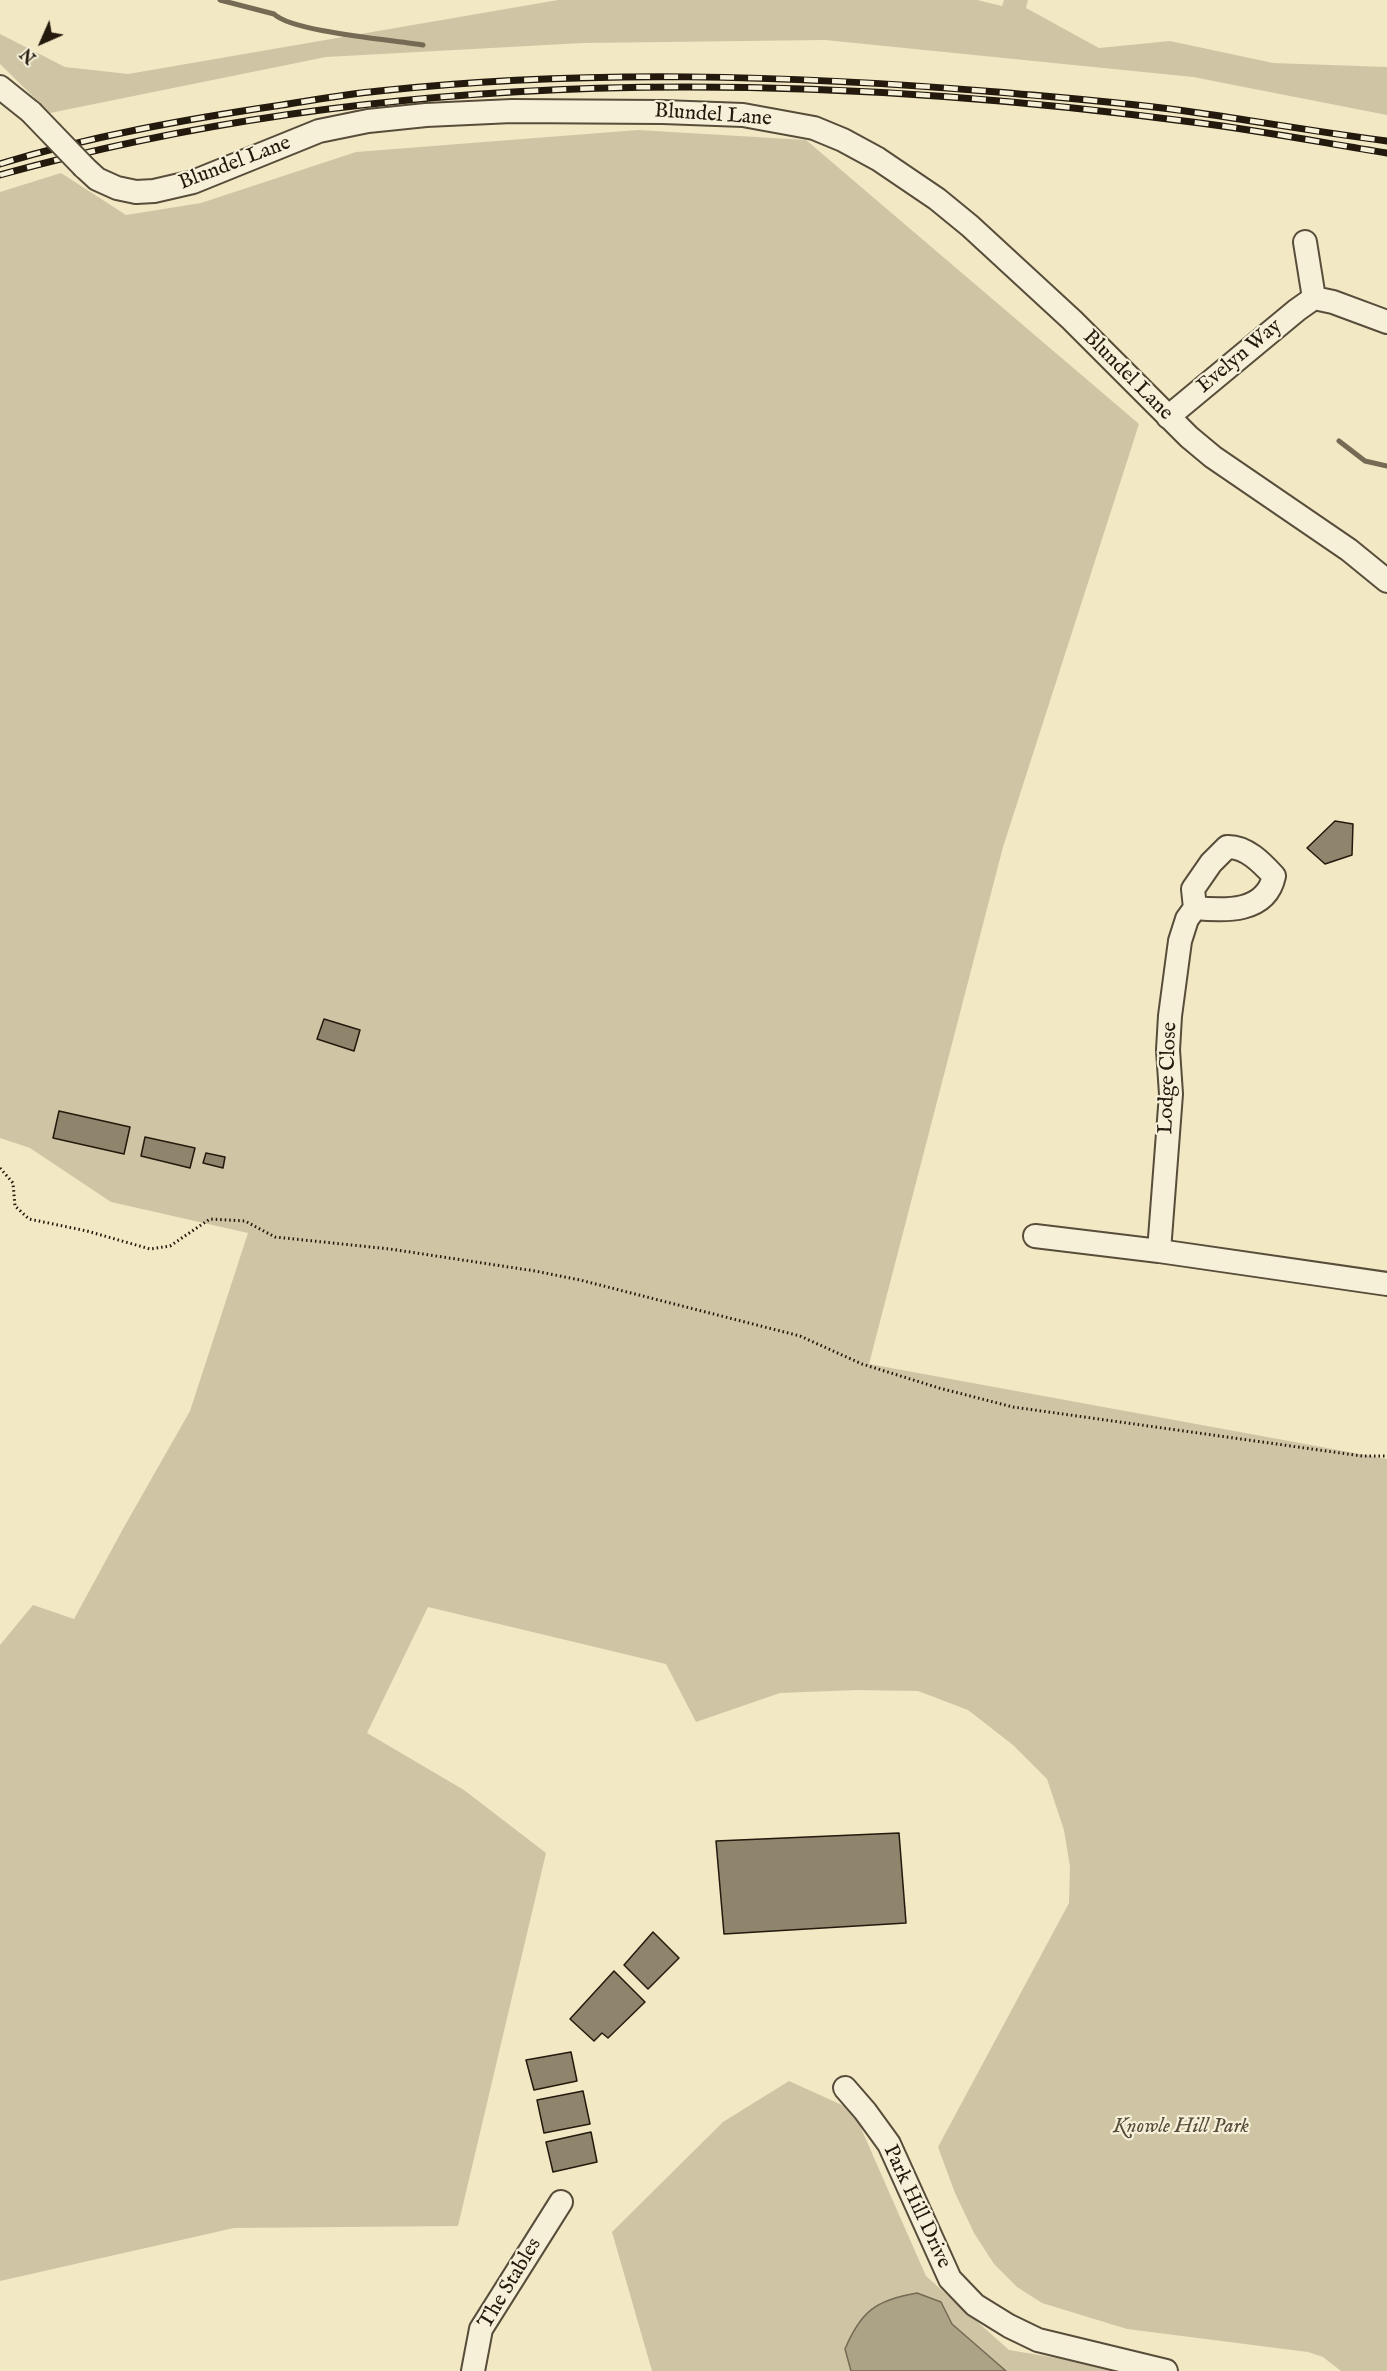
<!DOCTYPE html>
<style>
body{margin:0}
#map{position:relative;width:1387px;height:2371px;overflow:hidden;background:#f2e8c4;font-family:"IM FELL English",serif}
canvas{display:block}
.north{position:absolute;left:12px;top:12px;width:60px;height:60px;-webkit-text-stroke:4px #f7f0d9;paint-order:stroke;rotate:225deg;font-size:16px;font-weight:700;line-height:24px;text-align:center;color:#23190c}
.north::after{content:'';display:block;margin:auto;width:21px;height:27px;background:#23190c;clip-path:polygon(50% 0,100% 100%,50% 72%,0 100%)}
</style>
<div id="map">
<canvas width="1387" height="2371"></canvas>
<div class="north">N</div>
</div>
<script>
const g = document.querySelector('canvas').getContext('2d');
g.lineJoin = 'round';
function paint(path, color) {
  g.fillStyle = color;
  g.fill(path, 'evenodd');
}
function strokePath(path, color, width, dash) {
  g.strokeStyle = color;
  g.lineWidth = width;
  g.lineCap = dash ? 'butt' : 'round';
  g.setLineDash(dash || []);
  g.stroke(path);
}
function label(font, color, halo, rows, align = 'center') {
  g.font = font + ' "IM FELL English",serif';
  g.lineWidth = 4.5;
  g.setLineDash([]);
  g.textBaseline = 'middle';
  g.strokeStyle = halo;
  g.fillStyle = color;
  for (const [text, x, y, turn = 0] of rows) {
    g.save();
    g.translate(x, y);
    g.rotate((+turn || 0) * Math.PI / 180);
    g.textAlign = isNaN(turn) ? turn : align;
    if (halo) g.strokeText(text, 0, 0);
    g.fillText(text, 0, 0);
    g.restore();
  }
}
const green = new Path2D(`
 M 558,0 L 977,0 L 1002,6 L 1004,0 L 1028,0 L 1026,8 L 1099,48 L 1170,41 L 1273,63 L 1387,67 L 1387,115 L 1193,77 L 825,40 L 583,43 L 326,57 L 50,113 L 0,64 L 0,34 L 65,67 L 128,74 Z
 M 638,130 L 806,140 L 1139,424 L 1003,847 L 869,1364 L 1387,1459 L 1387,2371 L 1341,2371 L 1323,2357 L 1308,2352 L 1127,2329 L 1042,2303 L 1017,2287 L 994,2264 L 974,2233 L 955,2193 L 938,2147 L 1069,1903 L 1070,1867 L 1064,1830 L 1047,1779 L 1013,1745 L 968,1710 L 918,1691 L 857,1690 L 780,1693 L 696,1722 L 666,1664 L 428,1607 L 367,1733 L 464,1790 L 546,1853 L 458,2226 L 234,2228 L 0,2281 L 0,1645 L 33,1605 L 74,1619 L 124,1527 L 190,1411 L 248,1233 L 111,1202 L 30,1148 L 0,1138 L 0,192 L 61,173 L 126,215 L 201,203 L 356,152 Z
 M 789,2081 L 853,2110 L 926,2276 L 1009,2350 L 1135,2371 L 652,2371 L 612,2232 L 723,2122 Z`);
const water = new Path2D(`
 M 917,2293 L 941,2302 L 952,2324 L 1006,2371 L 851,2371 L 845,2349 C 861,2311 876,2300 917,2293 Z`);
const stream = new Path2D(`
 M 220,0 L 274,14 C 292,32 394,40 423,45
 M 1339,441 L 1365,461 L 1387,466`);
const building = new Path2D(`
 M 1335,821 L 1353,824 L 1352,855 L 1325,864 L 1307,848 Z
 M 324,1019 L 360,1030 L 354,1051 L 317,1039 Z
 M 59,1111 L 130,1127 L 124,1154 L 53,1138 Z
 M 145,1137 L 195,1148 L 190,1168 L 141,1156 Z
 M 206,1153 L 225,1157 L 223,1168 L 203,1163 Z
 M 899,1833 L 906,1923 L 724,1934 L 716,1841 Z
 M 653,1932 L 679,1958 L 648,1989 L 624,1965 Z
 M 614,1971 L 645,2002 L 608,2038 L 602,2033 L 594,2041 L 570,2019 Z
 M 571,2052 L 577,2081 L 534,2090 L 526,2060 Z
 M 583,2091 L 590,2124 L 544,2133 L 537,2100 Z
 M 591,2132 L 597,2162 L 553,2172 L 546,2142 Z`);
const path = new Path2D(`
 M 0,1168 L 13,1183 L 15,1206 L 29,1219 L 87,1231 L 150,1249 L 170,1246 L 210,1219 L 245,1221 L 275,1237 L 390,1249 L 535,1271 L 580,1280 L 800,1336 L 862,1364 L 939,1388 L 1013,1407 L 1362,1456 L 1387,1456`);
const minor = new Path2D(`
 M 0,87 L 31,112
 M 84,167 L 97,179 L 117,188 L 136,192 L 154,191 L 193,182 L 319,131 L 368,121 L 426,115 L 512,111 L 663,112 L 743,115 L 814,128 L 843,140 L 878,159 L 937,199 L 970,226 L 1072,320 L 1189,437 L 1213,457 L 1349,550 L 1387,581
 M 1305,242 L 1314,298
 M 1168,417 L 1297,310 L 1314,298 L 1333,302 L 1387,322
 M 1035,1236 L 1159,1251 L 1387,1284
 M 1159,1251 L 1171,1094 L 1168,1050 L 1170,1016 L 1180,941 L 1187,919 L 1195,908 C 1225,911 1266,913 1274,876 C 1262,863 1246,846 1227,847 L 1211,863 L 1193,889 L 1195,908
 M 845,2088 L 865,2111 L 889,2144 L 950,2279 L 975,2305 L 1009,2326 L 1038,2340 L 1166,2371
 M 473,2371 L 481,2329 L 561,2202`);
const rail = new Path2D(`
 M 0,164 C 91,136 187,119 282,105 C 314,100 347,94 379,91 C 584,69 792,75 997,92 C 1064,98 1132,103 1199,113 C 1262,122 1324,133 1387,141
 M 0,175 C 389,66 802,70 1200,123 C 1262,131 1325,143 1387,153`);
const minorBridge = new Path2D(`
 M 31,112 L 84,167`);
const streetNames = [
 ["Blundel Lane",713,116,4],
 ["Blundel Lane",235,164,-21],
 ["Evelyn Way",1240,357,-40],
 ["Blundel Lane",1127,376,45],
 ["Lodge Close",1169,1078,-88],
 ["Park Hill Drive",916,2207,65],
 ["The Stables",511,2284,-59]
];
const parkNames = [
 ["Knowle Hill Park",1181,2128]
];
paint(green, '#cfc5a5');
paint(water, '#aca285');
strokePath(water, '#756b55', 1.5);
strokePath(stream, '#756b55', 5);
paint(building, '#8f856c');
strokePath(building, '#23190c', 1.5);
strokePath(minor, '#574d3a', 26);
strokePath(path, '#23190c', 3, [1.5, 3]);
strokePath(minor, '#f7f0d9', 22);
strokePath(rail, '#23190c', 7);
strokePath(rail, '#f7f0d9', 4.5, [14]);
strokePath(minorBridge, '#574d3a', 26, []);
strokePath(minorBridge, '#f7f0d9', 22);
label('21px', '#23190c', '#f7f0d9', streetNames);
label('italic 21px', '#574d3a', '#f7f0d9', parkNames);
</script>
